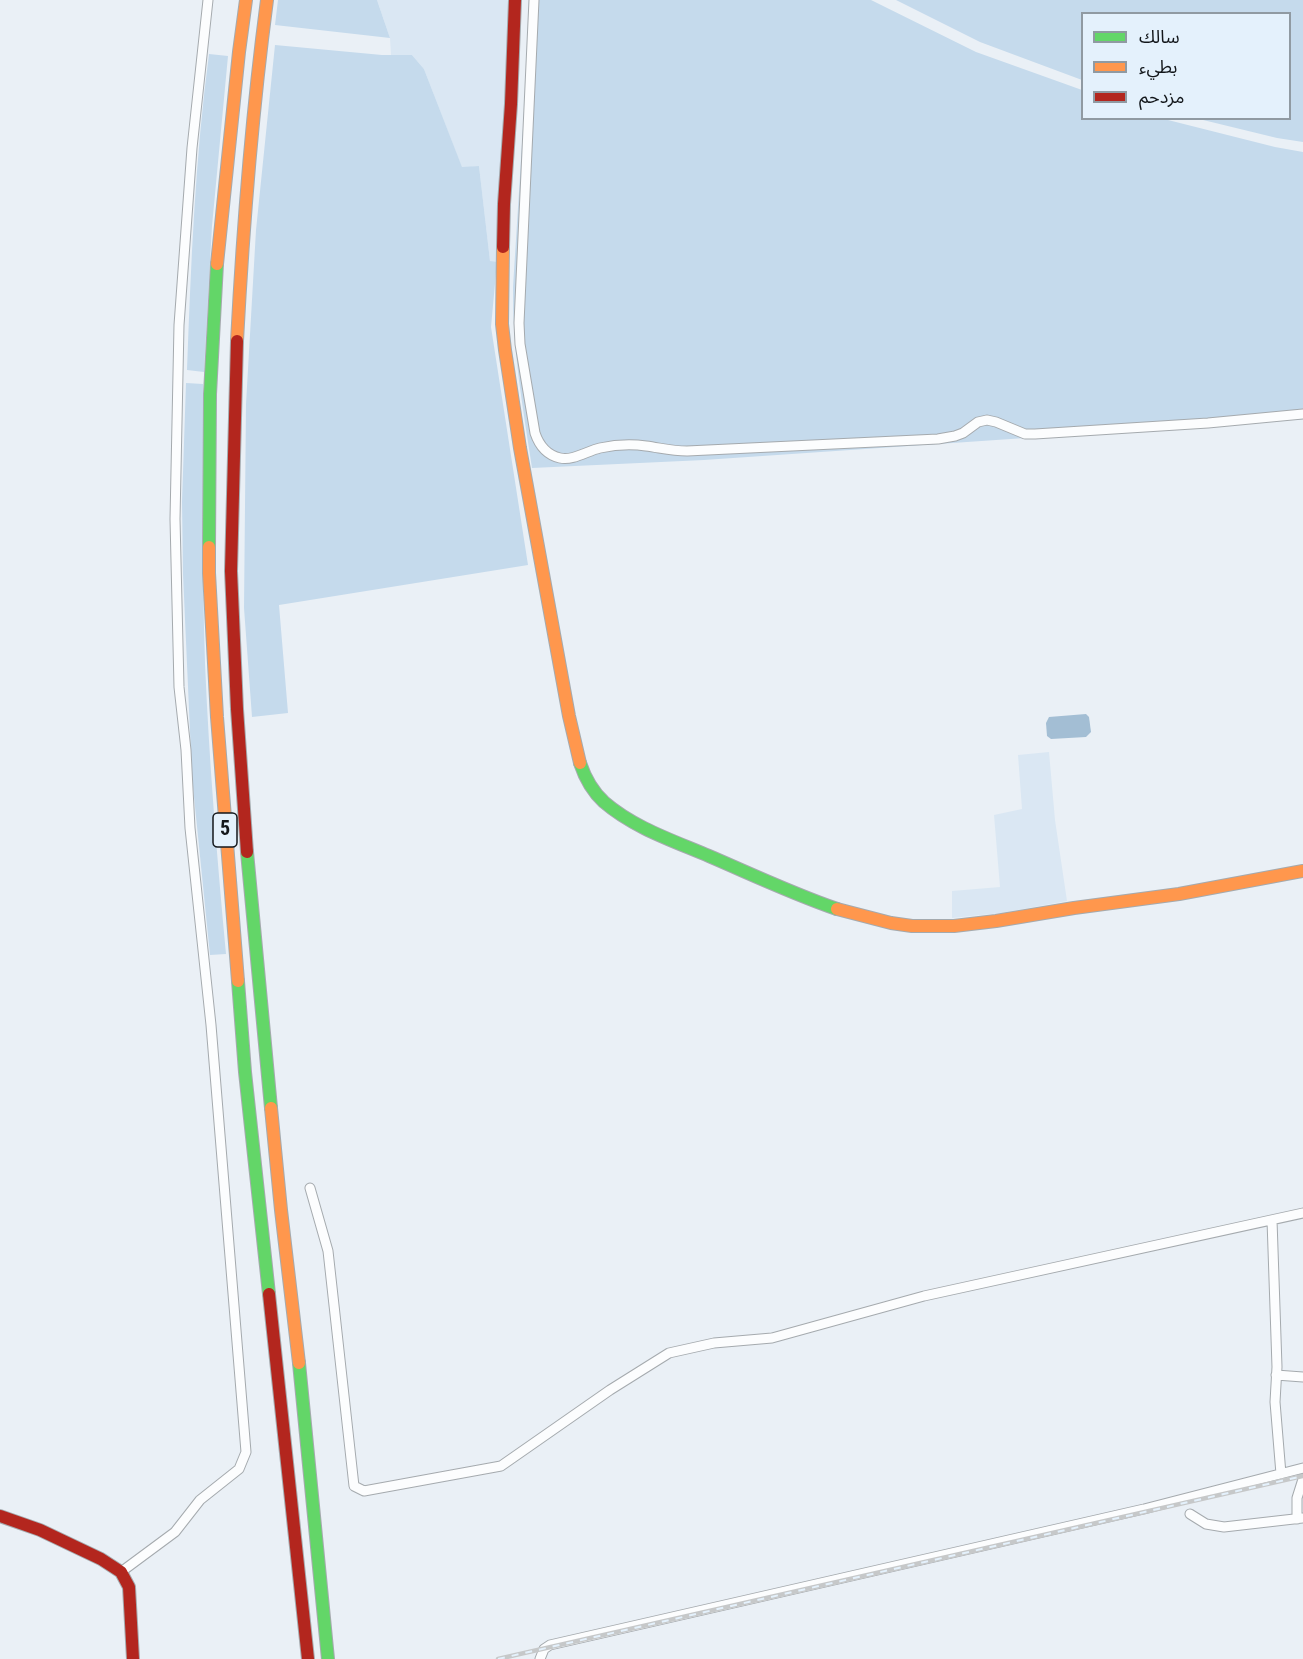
<!DOCTYPE html>
<meta charset="utf-8">
<style>
body{margin:0}
#map{position:relative;width:1303px;height:1659px;overflow:hidden;background:#eaf0f6;font-family:"Roboto Condensed","Noto Sans Arabic",sans-serif}
canvas{display:block}
.legend{position:absolute;left:1081px;top:12px;width:210px;height:108px;box-sizing:border-box;background:#e4f1fc;border:2px solid #909aa2;margin:0;padding:8px 10px;list-style:none;font-size:18px;color:#13171b}
.legend li{display:flex;align-items:center;gap:12px;height:30px}
.legend b{width:30px;border:2px solid #909aa2}
</style>
<div id="map">
<canvas width="1303" height="1659"></canvas>
<ul class="legend">
<li><b style="height:8px;background:#63d668"></b>سالك</li>
<li><b style="height:8px;background:#ff974d"></b>بطيء</li>
<li><b style="height:8px;background:#b3261e"></b>مزدحم</li>
</ul>
</div>
<script>
const g = document.querySelector('canvas').getContext('2d');
g.lineJoin = 'round';
function paint(path, color) {
  g.fillStyle = color;
  g.fill(path, 'evenodd');
}
function strokePath(path, color, width, dash) {
  g.strokeStyle = color;
  g.lineWidth = width;
  g.lineCap = dash ? 'butt' : 'round';
  g.setLineDash(dash || []);
  g.stroke(path);
}
function label(font, color, halo, rows, align = 'center') {
  g.font = font + ' "Roboto Condensed",sans-serif';
  g.lineWidth = 5;
  g.setLineDash([]);
  g.textBaseline = 'middle';
  g.strokeStyle = halo;
  g.fillStyle = color;
  for (const [text, x, y, turn = 0] of rows) {
    g.save();
    g.translate(x, y);
    g.rotate((+turn || 0) * Math.PI / 180);
    g.textAlign = isNaN(turn) ? turn : align;
    if (halo) g.strokeText(text, 0, 0);
    g.fillText(text, 0, 0);
    g.restore();
  }
}
const built = new Path2D(`
 M 377,0 L 511,0 L 510,56 L 497,262 L 490,262 L 479,166 L 462,168 L 424,69 L 412,55 L 391,55 L 390,38 Z
 M 1049,752 L 1055,820 L 1067,901 L 1001,913 L 952,918 L 952,891 L 1000,887 L 994,815 L 1022,809 L 1018,755 Z`);
const green = new Path2D(`
 M 278,0 L 377,0 L 390,38 L 275,25 Z
 M 531,0 L 871,0 L 976,52 L 1082,90 L 1082,118 L 1164,119 L 1275,147 L 1303,152 L 1303,419 L 704,460 L 532,468 C 523,408 512,348 513,287 Z
 M 896,0 L 1303,0 L 1303,142 L 1277,138 L 1199,119 L 1290,118 L 1290,14 L 1082,14 L 1082,80 L 980,42 Z
 M 275,45 L 382,55 L 412,55 L 424,69 L 462,167 L 479,166 L 490,261 L 497,262 L 491,327 L 528,565 L 279,605 L 288,713 L 252,717 L 244,608 L 246,404 L 256,230 Z
 M 209,54 L 228,56 L 212,226 L 204,372 L 187,370 C 191,264 195,159 209,54 Z
 M 186,383 L 203,384 C 203,477 202,570 205,663 C 209,760 217,857 226,954 L 210,955 L 192,777 L 183,574 L 182,502 Z`);
const water = new Path2D(`
 M 1086,714 L 1089,717 L 1091,732 L 1086,737 L 1051,739 L 1047,736 L 1046,723 L 1049,717 Z`);
const street = new Path2D(`
 M 534,0 L 519,323 L 520,344 L 535,433 C 539,445 547,455 560,458 C 573,461 587,451 600,448 C 614,445 632,444 646,446 C 661,448 672,451 687,451 L 938,439 L 955,436 L 963,433 L 978,422 L 987,420 L 996,422 L 1025,434 L 1035,434 L 1208,423 L 1303,414
 M 310,1188 L 328,1251 L 354,1486 L 364,1491 L 501,1466 L 610,1390 L 669,1353 L 714,1343 L 772,1338 L 924,1296 L 1303,1213
 M 1272,1220 L 1277,1367 L 1275,1402 L 1281,1474
 M 1276,1375 L 1303,1377
 M 1190,1514 L 1206,1524 L 1224,1527 L 1303,1518
 M 1297,1519 L 1297,1498 L 1303,1479
 M 121,1572 L 175,1532 L 200,1500 L 239,1469 L 246,1452 L 211,1025 L 190,828 L 186,750 L 179,687 L 175,519 L 179,325 L 192,148 L 208,0
 M 540,1659 L 544,1649 L 550,1645 L 1144,1509 L 1303,1468`);
const fast = new Path2D(`
 M 209,547 L 210,394 L 217,264
 M 580,763 C 585,778 592,791 604,802 C 634,828 674,841 709,856 C 751,874 793,894 837,909
 M 247,852 L 271,1108
 M 238,981 L 245,1072 L 269,1294
 M 299,1363 L 328,1659`);
const slow = new Path2D(`
 M 503,247 L 502,324 L 505,350 L 520,448 L 569,716 L 580,763
 M 217,264 L 239,52 L 246,0
 M 237,341 C 243,227 252,113 267,0
 M 209,547 L 209,573 L 217,717 L 238,981
 M 837,909 L 891,923 L 912,926 L 954,926 L 996,921 L 1074,908 L 1179,894 L 1303,871
 M 271,1108 L 281,1210 L 299,1363`);
const jam = new Path2D(`
 M 503,247 L 504,204 L 511,104 L 515,0
 M 237,341 L 231,571 L 237,709 L 247,852
 M 269,1294 L 308,1659
 M 0,1516 L 40,1530 L 101,1559 L 121,1572 L 129,1587 L 133,1659`);
const rail = new Path2D(`
 M 498,1659 L 1303,1476`);
const shields = [
 [225,830,24]
];
const shieldNames = [
 ["5",225,830]
];
paint(built, '#dae7f3');
paint(green, '#c5daec');
paint(water, '#a3bed4');
strokePath(street, '#a5aaae', 11);
strokePath(fast, '#a5aaae', 14);
strokePath(slow, '#a5aaae', 14);
strokePath(jam, '#a5aaae', 14);
strokePath(street, '#fcfdfe', 9);
strokePath(fast, '#63d668', 12);
strokePath(slow, '#ff974d', 12);
strokePath(jam, '#b3261e', 12);
strokePath(rail, '#c6c8c9', 4.5);
strokePath(rail, '#e4f1fc', 2, [7]);
for (const [x, y, w] of shields) {
  const box = new Path2D();
  box.roundRect(x - w / 2, y - 17, w, 34, 4.5);
  g.fillStyle = '#e4f1fc';
  g.fill(box);
  strokePath(box, '#13171b', 1.5);
}
label('bold 20px', '#13171b', null, shieldNames);
</script>
